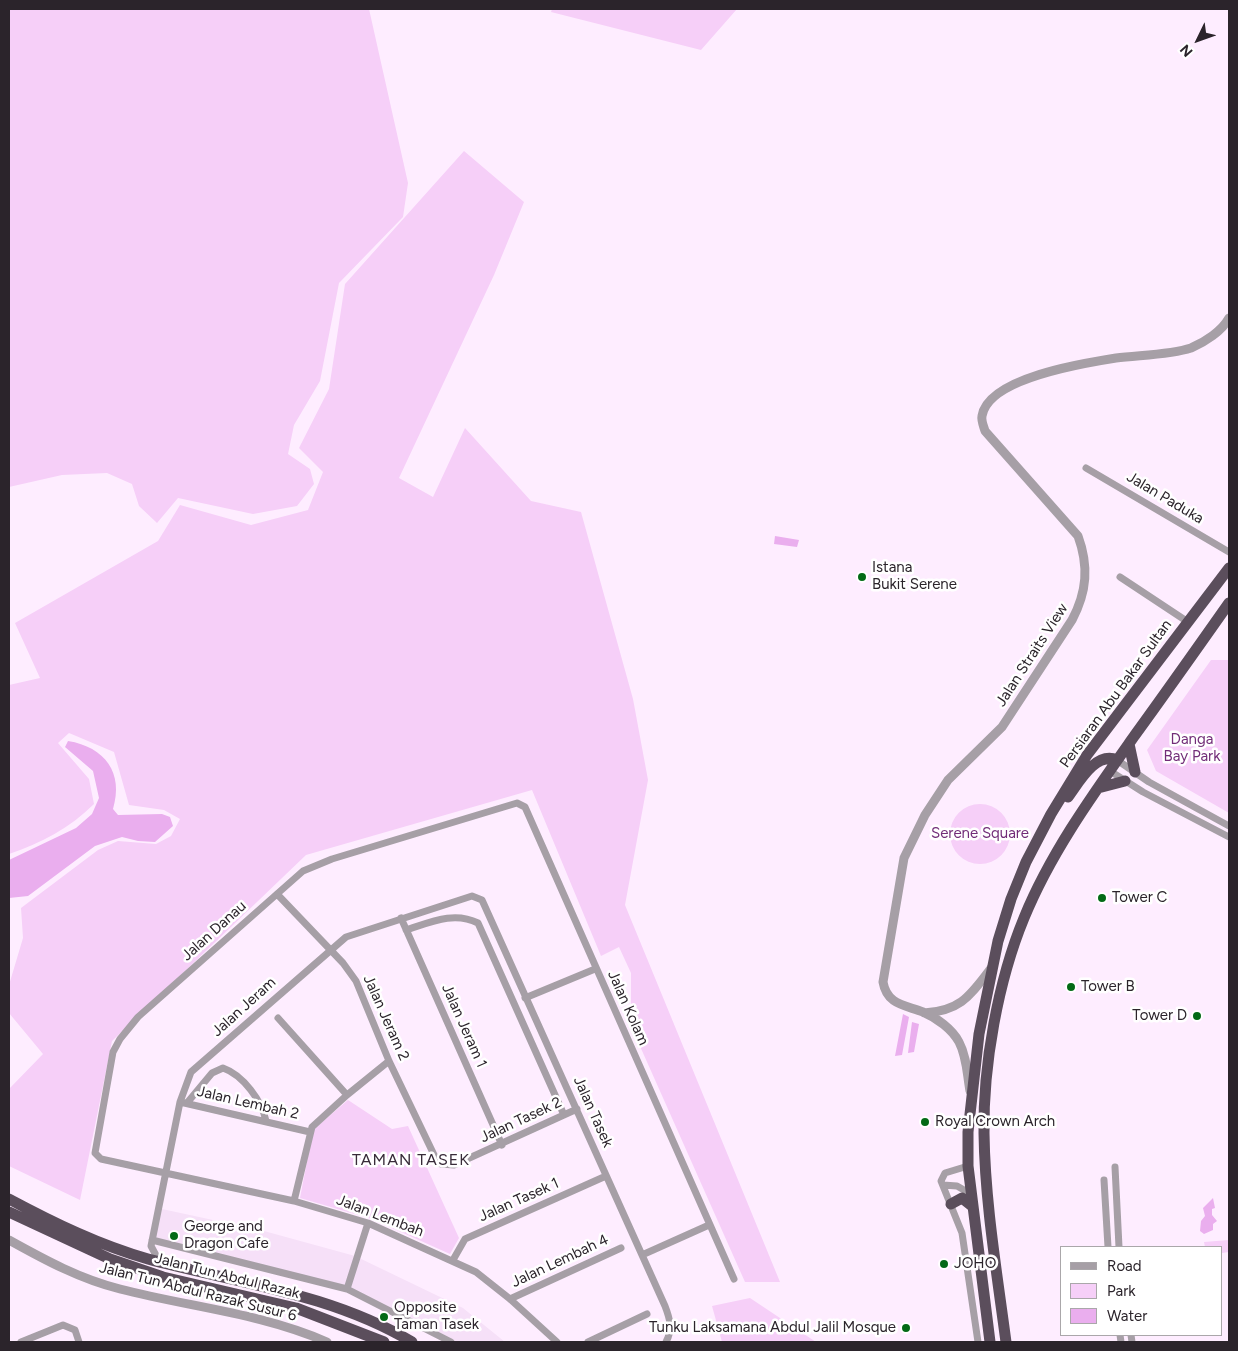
<!DOCTYPE html>
<style>
body{margin:0}
#map{position:relative;width:1238px;height:1351px;overflow:hidden;background:#feedff;font-family:Figtree,sans-serif}
canvas{display:block}
.frame{position:absolute;inset:0;border:10px solid #2b242b;pointer-events:none}
.legend{position:absolute;left:1060px;top:1246px;width:162px;height:90px;box-sizing:border-box;background:#fff;border:1px solid #aaa7aa;margin:0;padding:6px 9px;list-style:none;font-size:15px;color:#2b242b}
.legend li{display:flex;align-items:center;gap:10px;height:25px}
.legend b{width:25px;border:1px solid #aaa7aa}
.north{position:absolute;left:1173px;top:15px;width:50px;height:50px;-webkit-text-stroke:4px #fff;paint-order:stroke;rotate:228deg;font-size:14px;font-weight:700;line-height:20px;text-align:center;color:#2b242b}
.north::after{content:'';display:block;margin:auto;width:18px;height:22px;background:#2b242b;clip-path:polygon(50% 0,100% 100%,50% 72%,0 100%)}
</style>
<div id="map">
<canvas width="1238" height="1351"></canvas>
<div class="frame"></div>
<ul class="legend">
<li><b style="height:6px;background:#a69fa6"></b>Road</li>
<li><b style="height:14px;background:#f6cff8"></b>Park</li>
<li><b style="height:14px;background:#eaaeee"></b>Water</li>
</ul>
<div class="north">N</div>
</div>
<script>
const g = document.querySelector('canvas').getContext('2d');
g.lineJoin = 'round';
function paint(path, color) {
  g.fillStyle = color;
  g.fill(path, 'evenodd');
}
function strokePath(path, color, width, dash) {
  g.strokeStyle = color;
  g.lineWidth = width;
  g.lineCap = dash ? 'butt' : 'round';
  g.setLineDash(dash || []);
  g.stroke(path);
}
function label(font, color, halo, rows, align = 'center') {
  g.font = font + ' Figtree,sans-serif';
  g.lineWidth = 5;
  g.setLineDash([]);
  g.textBaseline = 'middle';
  g.strokeStyle = halo;
  g.fillStyle = color;
  for (const [text, x, y, turn = 0] of rows) {
    g.save();
    g.translate(x, y);
    g.rotate((+turn || 0) * Math.PI / 180);
    g.textAlign = isNaN(turn) ? turn : align;
    if (halo) g.strokeText(text, 0, 0);
    g.fillText(text, 0, 0);
    g.restore();
  }
}
const built = new Path2D(`
 M 162,1209 L 264,1231 L 355,1256 L 463,1308 L 505,1342 L 454,1342 L 345,1286 L 155,1238 Z`);
const green = new Path2D(`
 M 9,9 L 369,9 L 408,183 L 403,217 L 339,283 L 320,381 L 294,425 L 288,454 L 310,469 L 314,484 L 297,506 L 253,514 L 178,498 L 157,523 L 139,506 L 132,484 L 107,473 L 62,475 L 9,487 Z
 M 552,9 L 737,9 L 701,50 L 551,12 Z
 M 464,151 L 524,202 L 494,275 L 399,478 L 433,497 L 465,428 L 531,501 L 581,512 L 633,699 L 648,780 L 625,905 L 780,1282 L 745,1282 L 631,1026 L 631,973 L 619,947 L 601,956 L 532,790 L 306,855 L 112,1041 L 80,1200 L 9,1166 L 9,1089 L 43,1054 L 9,1013 L 9,985 L 23,938 L 21,908 L 98,850 L 118,841 L 156,844 L 171,836 L 180,819 L 164,810 L 129,805 L 114,752 L 69,733 L 58,743 L 89,779 L 94,804 C 70,828 41,843 9,854 L 9,685 L 40,678 L 15,623 L 158,541 L 180,505 L 251,525 L 308,510 L 323,472 L 299,448 L 329,389 L 345,284 Z
 M 1211,660 L 1229,660 L 1229,813 L 1156,771 L 1147,750 Z
 M950 834a30 30 0 1 1 60 0a30 30 0 1 1-60 0Z
 M 348,1100 L 392,1129 L 408,1126 L 459,1238 L 450,1254 L 372,1219 L 300,1198 L 313,1130 Z
 M 1229,1240 L 1229,1252 L 1222,1253 L 1222,1247 L 1205,1247 L 1204,1242 Z
 M 750,1298 L 816,1342 L 722,1342 L 712,1306 Z`);
const water = new Path2D(`
 M 775,536 L 799,540 L 797,547 L 774,544 Z
 M 68,741 C 105,747 124,773 113,809 L 118,815 L 162,814 L 170,817 L 173,826 L 155,842 L 138,841 L 122,837 L 95,846 L 28,896 L 9,898 L 9,860 L 76,828 L 92,814 L 99,798 L 93,771 L 65,747 Z
 M 903,1014 L 909,1017 L 902,1055 L 895,1056 Z
 M 912,1022 L 919,1024 L 914,1052 L 908,1053 Z
 M 1213,1198 L 1215,1208 L 1212,1209 L 1212,1215 L 1217,1221 L 1213,1224 L 1213,1230 L 1204,1234 L 1200,1231 L 1201,1221 L 1205,1216 L 1203,1208 Z`);
const minor = new Path2D(`
 M 1086,468 L 1229,552
 M 1120,577 L 1188,622
 M 1117,760 L 1149,782 L 1229,826
 M 1110,771 L 1143,792 L 1229,837
 M 277,894 L 343,963 L 356,981 L 389,1061 L 436,1159 L 441,1164 L 454,1165 L 577,1109
 M 401,918 L 502,1145
 M 406,930 C 431,922 454,911 478,923 L 564,1115
 M 525,998 L 595,969
 M 278,1018 L 347,1095
 M 180,1102 L 310,1132
 M 187,1103 L 212,1073 L 223,1068 C 243,1075 262,1101 266,1121
 M 968,1166 L 945,1173 L 941,1181 L 962,1233 L 978,1342
 M 1115,1167 L 1119,1247
 M 1104,1180 L 1108,1247
 M 943,1185 L 957,1186 L 971,1194
 M 294,1201 L 312,1127 L 347,1095 L 389,1061
 M 152,1240 L 347,1289 L 451,1342
 M 642,1255 L 709,1225
 M 453,1260 L 465,1239 L 606,1176
 M 159,1261 L 151,1246 L 180,1102 L 191,1072 L 346,937 L 472,896 L 482,900 L 665,1306 C 670,1319 673,1329 666,1342
 M 347,1289 L 368,1223
 M 510,1299 L 621,1248
 M 1120,1335 L 1121,1342
 M 1131,1335 L 1132,1342
 M 21,1342 L 63,1325 L 75,1330 L 79,1342
 M 557,1342 L 510,1299 L 476,1272 L 368,1223 L 294,1201 L 101,1159 L 95,1153 L 113,1052 L 120,1039 L 138,1017 L 303,871 L 332,859 L 517,803 L 525,807 L 734,1279
 M 588,1342 L 647,1314`);
const tertiary = new Path2D(`
 M 924,1013 C 962,1011 971,994 992,967
 M 970,1091 C 967,1075 967,1057 959,1042 C 952,1029 937,1018 923,1012 C 905,1005 887,1005 883,982 L 904,858 L 925,815 L 948,780 L 1002,727 L 1072,620 C 1087,592 1089,566 1078,536 L 985,431 C 984,427 981,421 982,416 C 988,378 1084,363 1116,358 C 1139,355 1170,355 1191,348 C 1205,342 1222,331 1229,318
 M 9,1240 C 45,1260 80,1279 120,1289 C 189,1307 261,1313 327,1342`);
const trunk = new Path2D(`
 M 1129,744 L 1135,772
 M 1098,788 L 1125,781
 M 1068,797 C 1079,782 1096,751 1117,760
 M 9,1199 C 54,1223 99,1245 148,1259 C 238,1283 332,1294 412,1342
 M 951,1204 L 962,1198 L 972,1206
 M 9,1212 L 110,1259 L 163,1277 L 296,1308 L 384,1342
 M 990,1342 L 968,1166 L 968,1132 L 979,1034 L 998,941 L 1011,899 L 1026,862 L 1051,814 L 1087,755 L 1229,568
 M 1006,1342 C 997,1273 985,1203 984,1133 C 983,1065 998,981 1024,918 C 1051,852 1094,793 1135,735 C 1167,691 1198,647 1229,603`);
const markers = [
 [862,577,5,"#036a16"],
 [1102,898,5,"#036a16"],
 [1071,987,5,"#036a16"],
 [1197,1016,5,"#036a16"],
 [925,1122,5,"#036a16"],
 [174,1236,5,"#036a16"],
 [944,1264,5,"#036a16"],
 [384,1317,5,"#036a16"],
 [906,1328,5,"#036a16"]
];
const streetNames = [
 ["Jalan Paduka",1165,498,31],
 ["Jalan Straits View",1032,655,-57],
 ["Persiaran Abu Bakar Sultan",1116,694,-54],
 ["Jalan Danau",214,931,-42],
 ["Jalan Jeram",244,1007,-42],
 ["Jalan Kolam",628,1008,66],
 ["Jalan Jeram 2",386,1018,66],
 ["Jalan Jeram 1",464,1026,66],
 ["Jalan Lembah 2",248,1103,13],
 ["Jalan Tasek",593,1112,66],
 ["Jalan Tasek 2",521,1120,-25],
 ["Jalan Tasek 1",519,1200,-24],
 ["Jalan Lembah",380,1216,21],
 ["Jalan Lembah 4",560,1261,-25],
 ["Jalan Tun Abdul Razak",227,1276,14],
 ["Jalan Tun Abdul Razak Susur 6",198,1292,14]
];
const poiNames = [
 ["Istana",872,568],
 ["Bukit Serene",872,585],
 ["Tower C",1112,898],
 ["Tower B",1081,987],
 ["Tower D",1187,1016,"right"],
 ["Royal Crown Arch",935,1122],
 ["George and",184,1227],
 ["Dragon Cafe",184,1244],
 ["JOHO",954,1264],
 ["Opposite",394,1308],
 ["Taman Tasek",394,1325],
 ["Tunku Laksamana Abdul Jalil Mosque",896,1328,"right"]
];
const parkNames = [
 ["Danga",1192,740],
 ["Bay Park",1192,757],
 ["Serene Square",980,834]
];
const neighbourhoodNames = [
 ["TAMAN TASEK",411,1160]
];
paint(built, '#f6e0f8');
paint(green, '#f6cff8');
paint(water, '#eaaeee');
strokePath(minor, '#a69fa6', 7);
strokePath(tertiary, '#a69fa6', 9);
strokePath(trunk, '#5b4e5c', 11);
for (const [x, y, r, color] of markers) {
  const dot = new Path2D();
  dot.arc(x, y, r, 0, 2 * Math.PI);
  g.fillStyle = color;
  g.fill(dot);
  strokePath(dot, '#fff', 2);
}
label('15px', '#2b242b', '#fff', streetNames);
label('15px', '#2b242b', '#fff', poiNames, 'left');
label('15px', '#722d78', '#fff', parkNames);
g.letterSpacing = '1px';
label('16px', '#382b39', '#fff', neighbourhoodNames);
g.letterSpacing = '0px';
</script>
